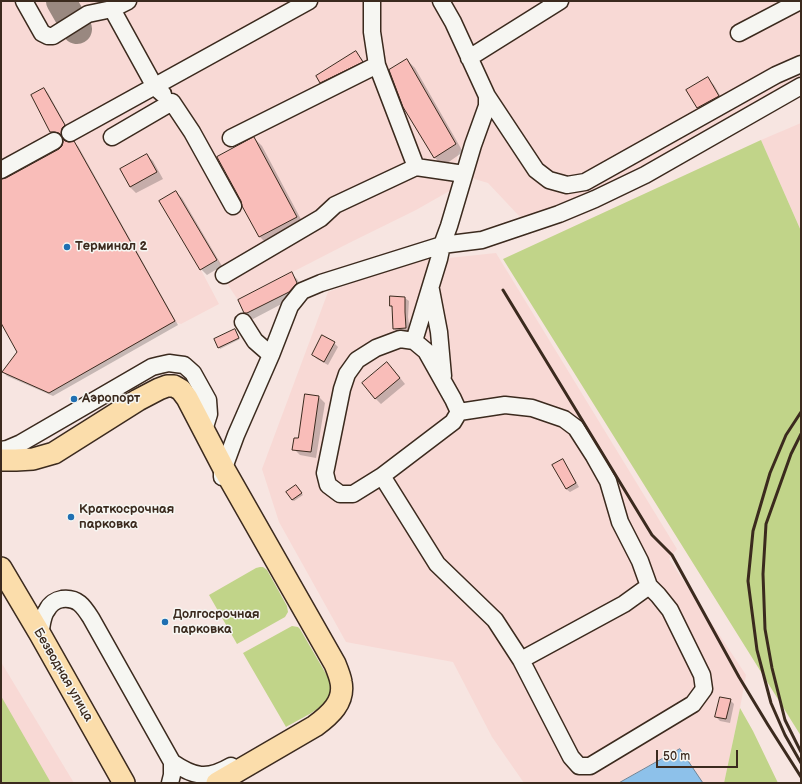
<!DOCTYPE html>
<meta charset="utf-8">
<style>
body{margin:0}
#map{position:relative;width:802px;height:784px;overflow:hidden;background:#f7e5e1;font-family:"Balsamiq Sans",sans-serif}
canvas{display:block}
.frame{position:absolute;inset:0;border:2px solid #3b2a1e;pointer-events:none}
.scale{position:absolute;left:656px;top:750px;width:82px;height:18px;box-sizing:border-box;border:2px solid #3b2a1e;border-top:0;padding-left:5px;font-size:12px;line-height:14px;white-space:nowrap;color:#3b2a1e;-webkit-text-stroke:3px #f6f6f2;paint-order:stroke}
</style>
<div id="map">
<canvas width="802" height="784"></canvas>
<div class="frame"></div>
<div class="scale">50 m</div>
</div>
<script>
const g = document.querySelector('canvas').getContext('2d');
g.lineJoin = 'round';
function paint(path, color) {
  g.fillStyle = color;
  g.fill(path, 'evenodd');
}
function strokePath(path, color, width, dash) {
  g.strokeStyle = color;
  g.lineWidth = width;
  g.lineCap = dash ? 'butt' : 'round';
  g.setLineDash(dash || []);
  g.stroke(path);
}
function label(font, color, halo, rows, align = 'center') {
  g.font = font + ' "Balsamiq Sans",sans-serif';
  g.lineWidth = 3;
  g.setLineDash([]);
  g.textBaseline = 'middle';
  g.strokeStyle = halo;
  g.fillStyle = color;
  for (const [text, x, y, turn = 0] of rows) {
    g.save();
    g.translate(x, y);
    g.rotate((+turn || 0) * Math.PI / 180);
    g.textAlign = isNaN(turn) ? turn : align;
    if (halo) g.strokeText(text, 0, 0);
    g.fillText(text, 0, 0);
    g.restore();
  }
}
const built = new Path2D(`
 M 1,1 L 801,1 L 801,76 L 721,123 L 678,150 L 596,193 L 521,218 L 488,183 L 471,178 L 473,145 L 465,142 L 458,154 L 456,164 L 453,189 L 416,210 L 349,243 L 238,300 L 226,282 L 224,275 L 217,260 L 201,270 L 219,304 L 181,324 L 175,322 L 49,393 L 2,372 L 17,352 L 1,323 Z
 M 801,123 L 801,231 L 761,140 Z
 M 496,253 L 677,549 L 669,559 L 746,675 L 740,708 L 724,783 L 524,783 L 492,737 L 453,662 L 346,642 L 279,522 L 262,469 L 328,292 L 419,259 L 432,258 L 439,259 Z
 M 1,662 L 74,783 L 1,783 Z`);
const green = new Path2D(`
 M 761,140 L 801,231 L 801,736 L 503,259 Z
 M 260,567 L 263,567 L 267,570 L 287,606 L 288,612 L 285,617 L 237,644 L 209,595 L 256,568 Z
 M 292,626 L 298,627 L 300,629 L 329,679 C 330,684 331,692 329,697 C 325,708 296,721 286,727 L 243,653 Z
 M 1,696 L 51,783 L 1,783 Z
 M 740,708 L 753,731 L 778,783 L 724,783 Z`);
const water = new Path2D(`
 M 680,749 L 703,783 L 619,783 Z`);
const shadow = new Path2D(`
 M 356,53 L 362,59 L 368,68 L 327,88 L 321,82 Z
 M 407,60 L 415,68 L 463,152 L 443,166 L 435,158 L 404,107 Z
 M 708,79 L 714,85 L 724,102 L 704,114 L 698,108 L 688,91 Z
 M 44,89 L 48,93 L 68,129 L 64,136 L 59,135 L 55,136 L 51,132 Z
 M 254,138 L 262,146 L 304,225 L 268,245 L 260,237 L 243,205 Z
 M 74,143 L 78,146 L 178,325 L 53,396 L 7,376 L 3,372 L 18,352 L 1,321 L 1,180 L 6,179 Z
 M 147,155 L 153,161 L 163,179 L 136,193 L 130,187 Z
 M 176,192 L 182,198 L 222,266 L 207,275 L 201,269 L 161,201 Z
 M 291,273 L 297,279 L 303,289 L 295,297 L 253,319 L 251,318 L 245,312 Z
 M 405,298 L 409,301 L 408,317 L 410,332 L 398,332 L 394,329 L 393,308 L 391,306 Z
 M 236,332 L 240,339 L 220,349 L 219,347 Z
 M 334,343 L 338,347 L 328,365 L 317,359 L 313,355 Z
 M 393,369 L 405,384 L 381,404 L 375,398 Z
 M 319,397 L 325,403 L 316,458 L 300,455 L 294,449 Z
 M 563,461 L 566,464 L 579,487 L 570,492 L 566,489 Z
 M 298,488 L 303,495 L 294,501 L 292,500 Z
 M 730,700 L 734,704 L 730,723 L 720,721 L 716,717 Z`);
const taxiway = new Path2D(`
 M 61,1 L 77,29`);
const building = new Path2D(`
 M 356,51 L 363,62 L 320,83 L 316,76 Z
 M 407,59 L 456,144 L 434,158 L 403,107 L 389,70 Z
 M 708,77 L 719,96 L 697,108 L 686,90 Z
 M 44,88 L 65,125 L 62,128 L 61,135 L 59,133 L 55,132 L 50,132 L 31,95 Z
 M 254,137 L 297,217 L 259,237 L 242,206 L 241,201 L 217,157 Z
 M 63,139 L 65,141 L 69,142 L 74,141 L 175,321 L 49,393 L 2,372 L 17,352 L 1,323 L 1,179 L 6,178 L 59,149 L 62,146 L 63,142 Z
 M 147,154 L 157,172 L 130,187 L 120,169 Z
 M 176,191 L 217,260 L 200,270 L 159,201 Z
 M 292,272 L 297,283 L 289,292 L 247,313 L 244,313 L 238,300 Z
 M 390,296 L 405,297 L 405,312 L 406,328 L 393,329 L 392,306 L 390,306 Z
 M 235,329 L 239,338 L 218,348 L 214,339 Z
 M 322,335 L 335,342 L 324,362 L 312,355 Z
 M 387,362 L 400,378 L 375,399 L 362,383 Z
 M 305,394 L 319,396 L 311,452 L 292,450 L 294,438 L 298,438 Z
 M 563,459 L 576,483 L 566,489 L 552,465 Z
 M 296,485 L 302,493 L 292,500 L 286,492 Z
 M 720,697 L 731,699 L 726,719 L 715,717 Z`);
const minor = new Path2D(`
 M 24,1 L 42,33 L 48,36 L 53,36 L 88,14 L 112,9 L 128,1
 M 372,1 L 372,32 L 377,65 L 416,167
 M 112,9 L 155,87 L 163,94
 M 739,33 L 800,1
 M 469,58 L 560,1
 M 487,96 L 536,170 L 549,180 L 567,185 L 585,182 L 776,75 L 801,64
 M 70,133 L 309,1
 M 112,137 L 172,102 L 192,132 L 233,206
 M 231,138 L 377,65
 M 1,170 L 54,141
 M 224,275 L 321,218 L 335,205 L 416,167 L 464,174
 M 431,290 L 439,332 L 443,376
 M 243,322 L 255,341 L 271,355
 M 400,339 L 414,341 L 426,351 L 453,399 L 459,412 L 453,422 L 382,476 L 353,494 L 340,494 L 328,485 L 325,473 L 342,389 L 347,374 L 357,360 L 376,348 Z
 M 414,341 L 439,259 L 442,245 L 449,226 L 473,145 L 487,106 L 487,96 L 453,22 L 441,1
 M 1,450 L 7,449 L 21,443 L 152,367 L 160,365 L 169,363 L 176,364 L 184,365 L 193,373 L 208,400 L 209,414 L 204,430
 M 382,476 L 437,564 L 495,620 L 521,660 L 571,757 L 579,766 L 590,766 L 693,704 L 704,689 L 702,675 L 670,610 L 658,595 L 649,586 L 640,561 L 620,522 L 608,481 L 594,456 L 576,428 L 564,419 L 532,408 L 505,405 L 459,412
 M 222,477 L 222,473 L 236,435 L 271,355 L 290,306 L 302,291 L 321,283 L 442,245 L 482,240 L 559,214 L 595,199 L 645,175 L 801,86
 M 40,634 C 42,626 42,616 47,610 C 50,604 56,600 62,599 C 78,597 84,607 91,618 L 172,762 C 194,777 207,780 231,766
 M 521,660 L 624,604 L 649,586
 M 170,783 L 172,775 L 172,762`);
const major = new Path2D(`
 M 1,460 L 16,460 L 33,459 L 54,453 L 138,400 L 159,389 L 167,386 L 174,386 L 181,390 L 187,398 L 224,469 L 335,664 C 337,669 340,676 341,682 C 345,702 330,715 315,726 L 217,783
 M 1,568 L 40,634 L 124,783`);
const rail = new Path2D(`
 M 503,290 L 652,535 L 672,555 L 739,677 L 768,725 L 801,777
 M 801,412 L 786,435 L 770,473 L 753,531 L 748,581 L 757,650 L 771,703 L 785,735 L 801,763
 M 801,434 L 791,454 L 766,524 L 763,574 L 765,629 L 772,668 L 785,720 L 801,752`);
const markers = [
 [67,247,4,"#1f6fb2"],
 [74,399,4,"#1f6fb2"],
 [71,517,4,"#1f6fb2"],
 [165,622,4,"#1f6fb2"]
];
const poiNames = [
 ["Терминал 2",75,247],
 ["Аэропорт",82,399],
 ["Краткосрочная",79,510],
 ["парковка",79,525],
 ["Долгосрочная",173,615],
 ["парковка",173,630]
];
const streetNames = [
 ["Безводная улица",63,675,60]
];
paint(built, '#f8d9d5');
paint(green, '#c1d489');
paint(water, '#8dc1ea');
strokePath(water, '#6c8598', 1);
paint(shadow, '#0003');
strokePath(taxiway, '#998880', 30);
paint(building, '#f9bdb9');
strokePath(building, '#3b2a1e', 1);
strokePath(minor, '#3b2a1e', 19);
strokePath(major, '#3b2a1e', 24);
strokePath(minor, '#f6f6f2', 16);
strokePath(major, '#fbddab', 21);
strokePath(rail, '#3b2a1e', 3);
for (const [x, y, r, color] of markers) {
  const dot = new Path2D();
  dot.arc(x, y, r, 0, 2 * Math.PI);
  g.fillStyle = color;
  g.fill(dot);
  strokePath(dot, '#f6f6f2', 1.5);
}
label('bold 13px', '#3b2a1e', '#f6f6f2', poiNames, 'left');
label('13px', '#3b2a1e', '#f6f6f2', streetNames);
</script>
